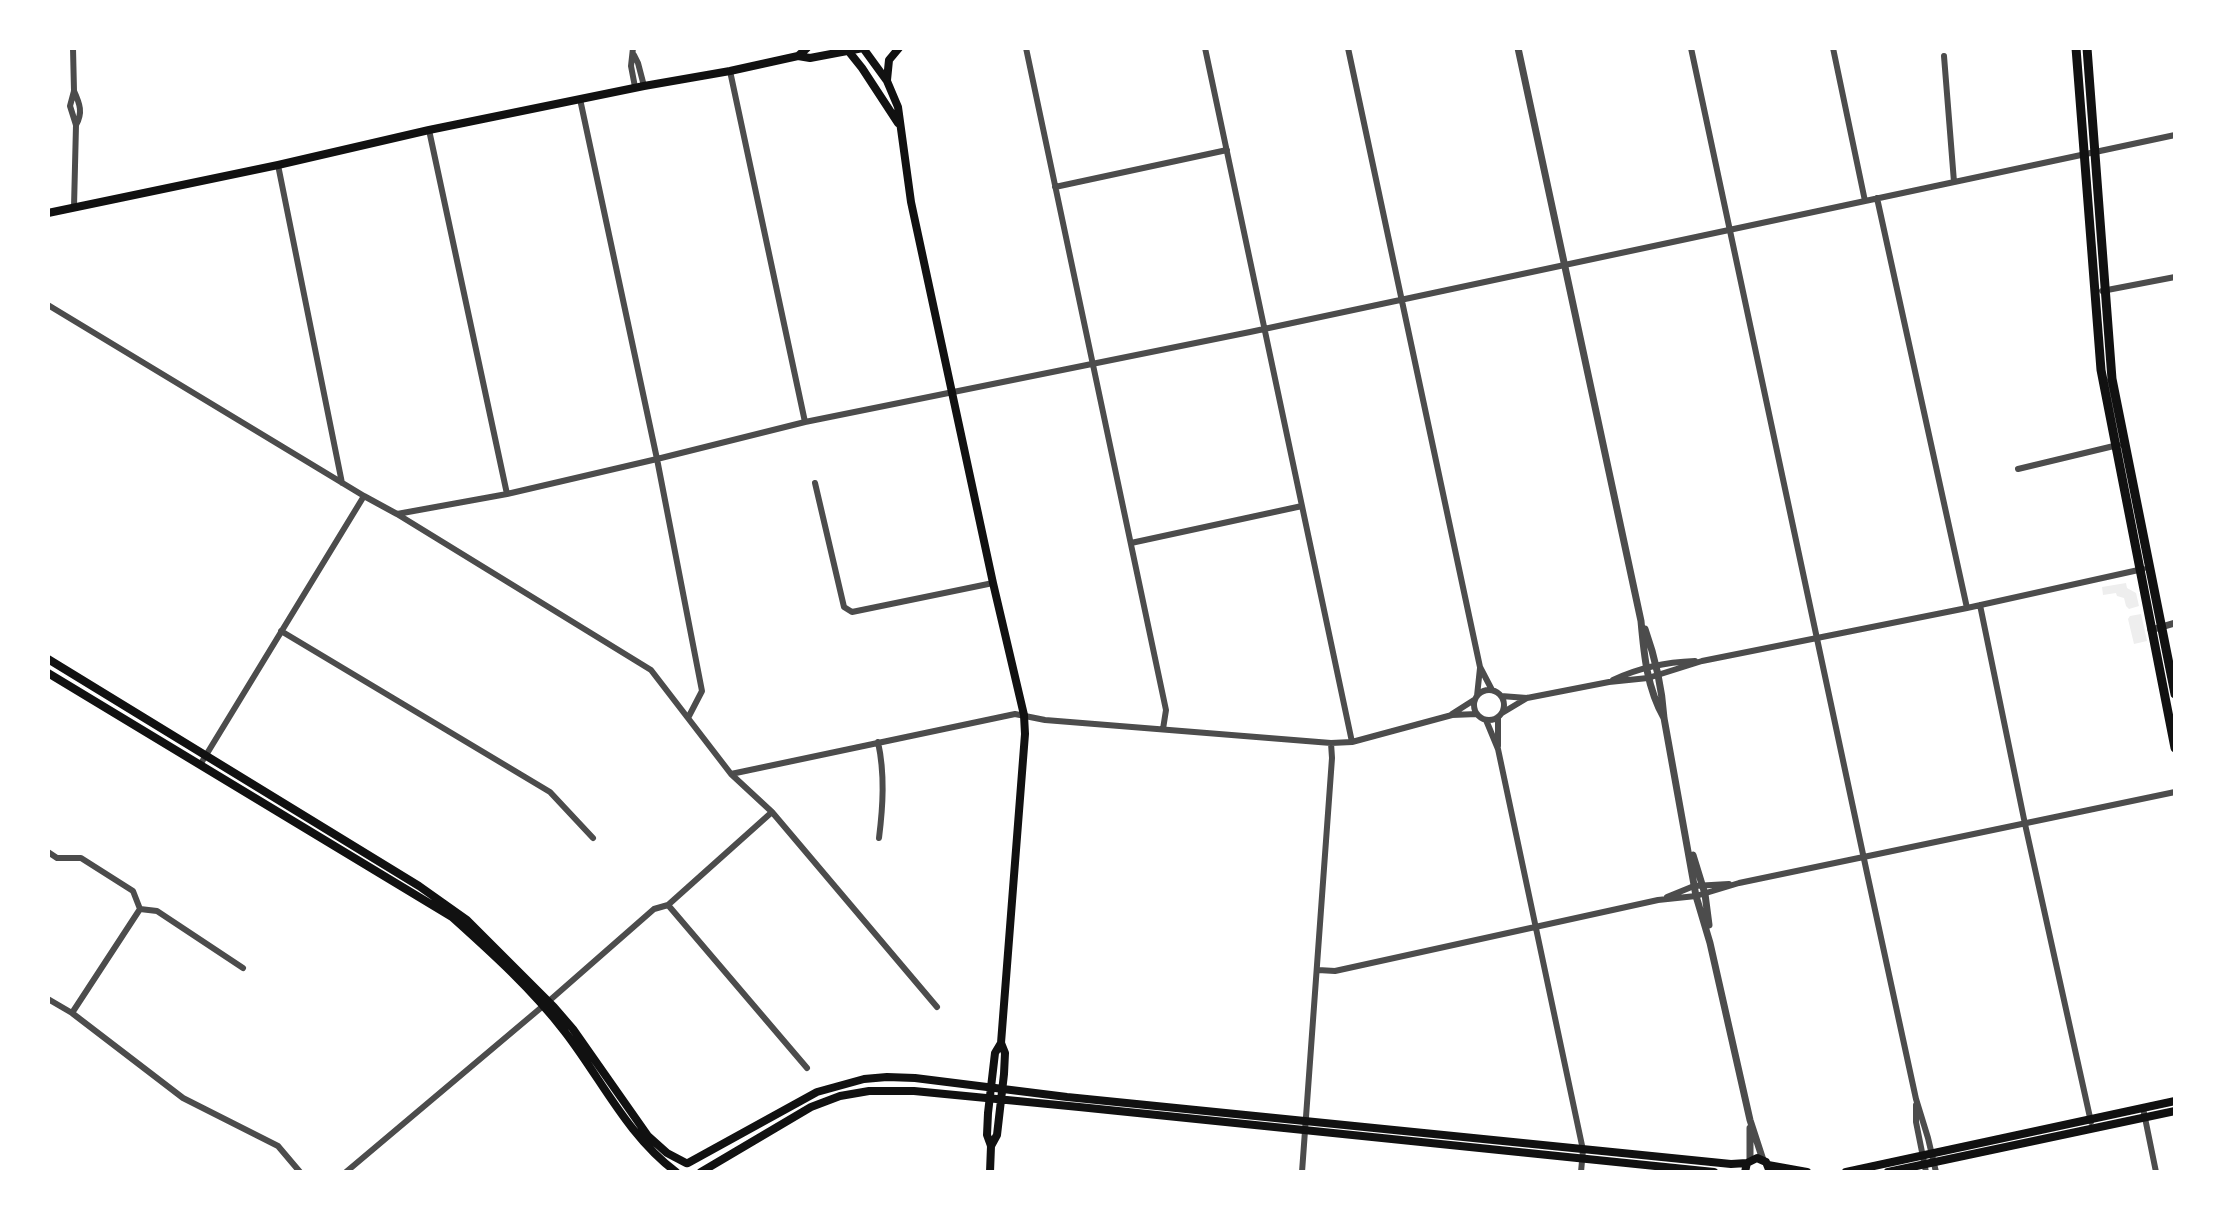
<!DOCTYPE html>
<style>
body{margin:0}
#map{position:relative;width:2223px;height:1220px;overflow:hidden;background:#fff;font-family:"DejaVu Sans",sans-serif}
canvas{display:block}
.frame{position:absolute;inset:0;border:50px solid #fff;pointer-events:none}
</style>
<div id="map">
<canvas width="2223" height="1220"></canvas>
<div class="frame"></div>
</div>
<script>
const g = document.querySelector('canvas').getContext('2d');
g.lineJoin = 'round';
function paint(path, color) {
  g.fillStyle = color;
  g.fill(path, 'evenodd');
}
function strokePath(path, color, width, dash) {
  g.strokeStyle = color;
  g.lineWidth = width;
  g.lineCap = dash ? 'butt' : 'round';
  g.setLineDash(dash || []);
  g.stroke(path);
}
const green = new Path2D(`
 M 2126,583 L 2127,588 L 2136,593 L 2139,606 L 2129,609 L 2126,606 L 2124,598 L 2117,596 L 2116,593 L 2103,595 L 2102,587 Z
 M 2141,614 L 2147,641 L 2134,644 L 2128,619 L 2130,616 Z`);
const minor = new Path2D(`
 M 73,48 L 74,91 L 70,106 L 76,125 L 74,207
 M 633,48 L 631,66 L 635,87
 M 1026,48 L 1166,710 L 1163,729
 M 1205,48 L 1352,742
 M 1348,48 L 1480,667 L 1492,690
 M 1691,48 L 1867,873 L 1916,1099 L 1928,1138 L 1936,1172
 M 1833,48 L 1865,201
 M 634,55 L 638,63 L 644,86
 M 1944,56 L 1954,182
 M 730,71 L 805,422
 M 74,91 C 80,104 83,113 76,125
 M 580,99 L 657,459 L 702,691 L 688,718
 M 429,130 L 507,494
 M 278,165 L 342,483
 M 1055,187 L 1227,150
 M 1877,198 L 1967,608
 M 2102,291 L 2175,277
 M 48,305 L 364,496 L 397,514 L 651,670 L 731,774 L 772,812 L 937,1007
 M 2018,469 L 2118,445
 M 815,483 L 844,607 L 852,612 L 993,583
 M 397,514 L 507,494 L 657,459 L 805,422 L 1250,332 L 2175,135
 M 1131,543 L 1302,506
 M 1980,605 L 2025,824 L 2091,1122
 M 281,631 L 550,792 L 593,838
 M 1613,680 C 1638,668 1667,662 1695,661
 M1474 705a15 15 0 1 1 30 0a15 15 0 1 1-30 0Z
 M 1477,696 L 1480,668
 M 1501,696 L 1527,698 L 1609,682 L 1648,678 L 1702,661 L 1967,608 L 2143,569
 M 1502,713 L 1527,698
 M 1452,714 L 1474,700
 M 1498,717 L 1498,746
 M 1486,720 L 1498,749 L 1583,1150 L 1581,1172
 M 878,742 C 885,774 883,806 879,838
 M 200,765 L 364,496
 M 731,774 L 1015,714 L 1045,720 L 1331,743 L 1352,742 L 1452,715 L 1477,714
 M 48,852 L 57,858 L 81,858 L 133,891 L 140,909 L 157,911 L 243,968
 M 1667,897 L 1694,886 L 1729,884
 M 668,905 L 807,1068
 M 1318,970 L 1335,971 L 1658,900 L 1696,896 L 1739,883 L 2175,792
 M 48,999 L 72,1013 L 183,1098 L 278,1146 L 300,1172
 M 72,1013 L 140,909
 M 1916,1105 L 1916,1122 L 1926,1172
 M 2143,1108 L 2156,1172
 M 346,1172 L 549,1001 L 654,909 L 668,905 L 772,812
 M 1302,1172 L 1332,758 L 1331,743`);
const tertiary = new Path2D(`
 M 1518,48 L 1641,621 C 1644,655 1647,688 1664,718
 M 1645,629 C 1655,657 1662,688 1664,718 L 1696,896 L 1710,943 L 1750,1120 L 1763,1160
 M 2151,630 L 2175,623
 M 1693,855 L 1705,894 L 1709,925
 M 1750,1128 L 1750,1161`);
const secondary = new Path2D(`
 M 846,48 L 862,68 L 898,123
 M 863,48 L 887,81 L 898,107 L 911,202 L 993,583 L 1024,715 L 1025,734 L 1001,1043 L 1005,1053 L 1004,1074 L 997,1135 L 991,1146
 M 798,56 L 807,48
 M 887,80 L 889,60 L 899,48
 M 48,213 L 278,165 L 429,130 L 644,86 L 730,71 L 798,56 L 810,58 L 863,48
 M 48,659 L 419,886 L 467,920 L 554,1007 L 573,1029 L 648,1136 L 667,1153 L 686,1163
 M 48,673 L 452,917 C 492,953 532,989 565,1032 C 602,1080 627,1135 676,1172
 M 688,1163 L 817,1092 L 864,1079 L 887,1077 L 915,1078 L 1067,1097 L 1731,1164 L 1747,1163
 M 1768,1165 L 1807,1172
 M 701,1172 L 811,1107 L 840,1096 L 869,1091 L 914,1091 L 1079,1107 L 1714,1172
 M 990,1172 L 991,1146 L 987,1135 L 988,1113 L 995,1053 L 1001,1043
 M 1745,1172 L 1747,1163 L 1757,1158 L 1766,1162 L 1770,1172
 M 1846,1172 L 2175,1101
 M 1888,1172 L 2175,1111`);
const primary = new Path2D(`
 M 2076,48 L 2101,370 L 2175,748
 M 2087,48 L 2112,379 L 2175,694`);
paint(green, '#eee');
strokePath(minor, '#4c4c4c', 6);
strokePath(tertiary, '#4c4c4c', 7);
strokePath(secondary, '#111', 8);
strokePath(primary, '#111', 9);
</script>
